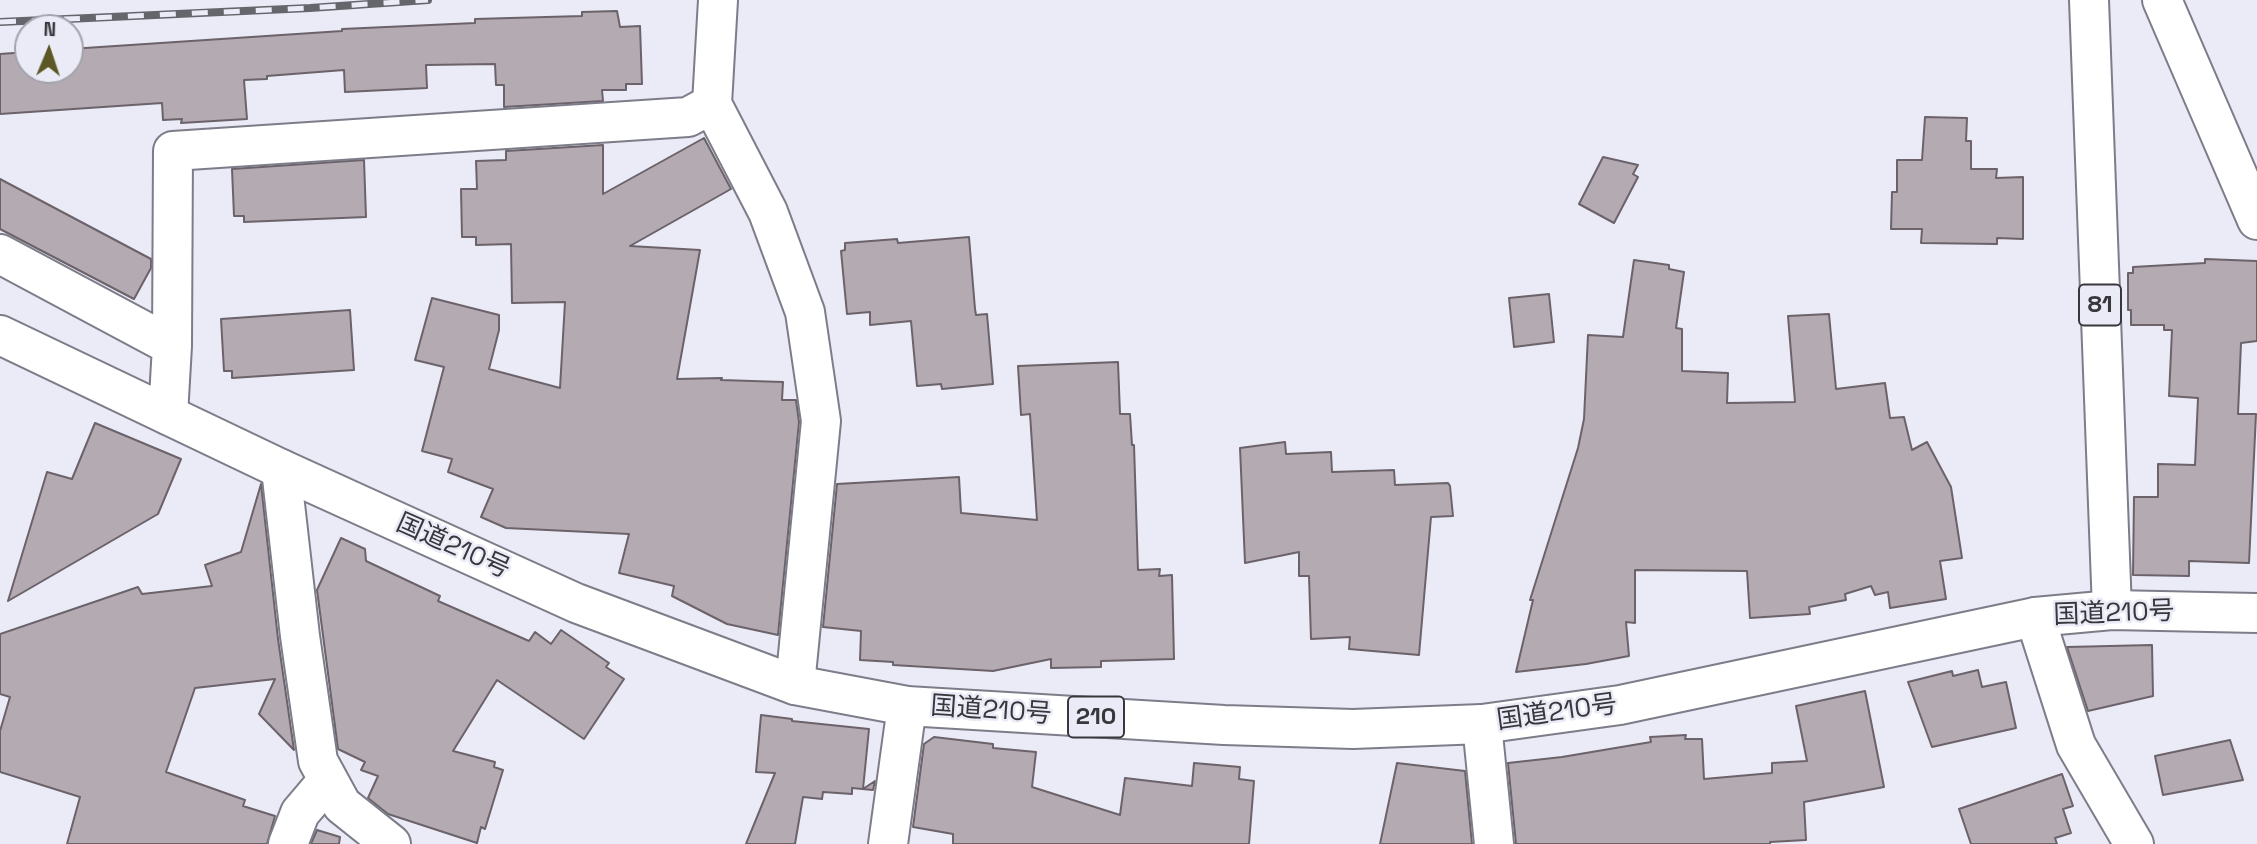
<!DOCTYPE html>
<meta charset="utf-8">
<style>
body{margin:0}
#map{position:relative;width:2257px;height:844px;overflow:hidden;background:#eaebf7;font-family:"Space Grotesk",sans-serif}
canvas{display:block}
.north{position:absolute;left:14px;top:14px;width:70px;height:70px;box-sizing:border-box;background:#eaebf7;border:2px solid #a2a3ac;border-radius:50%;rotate:2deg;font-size:19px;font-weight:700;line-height:28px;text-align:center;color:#37373c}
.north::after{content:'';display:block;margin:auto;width:24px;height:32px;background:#5b5825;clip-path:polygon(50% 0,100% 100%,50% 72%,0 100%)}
</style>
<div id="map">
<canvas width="2257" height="844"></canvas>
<div class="north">N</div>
</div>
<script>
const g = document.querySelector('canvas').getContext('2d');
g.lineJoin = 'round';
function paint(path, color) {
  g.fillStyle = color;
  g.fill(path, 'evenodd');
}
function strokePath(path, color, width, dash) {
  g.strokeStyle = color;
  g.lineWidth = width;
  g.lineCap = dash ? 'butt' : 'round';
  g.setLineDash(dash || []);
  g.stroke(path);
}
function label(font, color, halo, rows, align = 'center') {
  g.font = font + ' "Space Grotesk","Noto Sans JP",sans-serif';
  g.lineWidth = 5;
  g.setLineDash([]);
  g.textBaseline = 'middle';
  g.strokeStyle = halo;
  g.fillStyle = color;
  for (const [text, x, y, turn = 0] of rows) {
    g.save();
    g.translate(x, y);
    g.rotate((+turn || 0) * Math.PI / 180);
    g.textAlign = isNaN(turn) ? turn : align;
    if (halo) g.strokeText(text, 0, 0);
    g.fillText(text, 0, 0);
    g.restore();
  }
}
const building = new Path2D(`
 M 617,11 L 620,27 L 640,26 L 642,84 L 626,84 L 626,90 L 602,90 L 603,101 L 504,107 L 504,85 L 496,85 L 495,64 L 426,65 L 427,88 L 345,92 L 344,70 L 267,76 L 267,79 L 244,80 L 247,119 L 181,123 L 182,119 L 163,120 L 162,103 L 0,114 L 0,54 L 28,52 L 28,70 L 70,70 L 70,49 L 342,31 L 342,29 L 475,23 L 475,19 L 582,16 L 582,12 Z
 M 1925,117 L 1967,118 L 1966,141 L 1971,141 L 1971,169 L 1997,169 L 1996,178 L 2023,177 L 2023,239 L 1997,238 L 1997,244 L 1921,243 L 1922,229 L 1891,229 L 1892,192 L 1897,192 L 1897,160 L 1922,160 Z
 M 704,138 L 731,189 L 630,246 L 700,250 L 677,379 L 722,378 L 721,380 L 783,382 L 782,400 L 796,400 L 799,422 L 778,635 L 727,624 L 672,596 L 674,586 L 619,573 L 629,534 L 506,528 L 481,517 L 493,489 L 448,472 L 452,459 L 422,451 L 444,367 L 415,360 L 432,298 L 499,315 L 499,330 L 489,369 L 560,388 L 565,302 L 512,303 L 511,244 L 476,245 L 476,237 L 462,237 L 461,189 L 477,189 L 476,161 L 506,160 L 506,151 L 603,145 L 603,194 Z
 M 1603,157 L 1638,165 L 1633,174 L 1638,177 L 1614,223 L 1579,204 Z
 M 364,160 L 366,217 L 244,222 L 244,216 L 234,216 L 232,169 Z
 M 0,179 L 151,259 L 151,268 L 134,299 L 0,229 Z
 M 969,237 L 975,309 L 976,315 L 987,314 L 993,384 L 942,389 L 941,384 L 917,386 L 911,321 L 870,325 L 870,312 L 847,314 L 841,251 L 845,250 L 845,243 L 897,239 L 898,243 Z
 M 2205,259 L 2257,261 L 2257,341 L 2241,343 L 2238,414 L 2256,414 L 2249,563 L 2189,561 L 2189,576 L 2133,575 L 2134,497 L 2158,497 L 2158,464 L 2195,465 L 2198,398 L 2169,396 L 2172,330 L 2164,330 L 2164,325 L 2131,325 L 2131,310 L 2128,310 L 2128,273 L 2133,273 L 2133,267 L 2205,263 Z
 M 1634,260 L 1669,265 L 1669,269 L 1684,272 L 1676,328 L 1682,329 L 1682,371 L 1728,373 L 1727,403 L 1795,402 L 1788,316 L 1829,314 L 1836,389 L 1885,383 L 1890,418 L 1904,417 L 1912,450 L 1927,442 L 1951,487 L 1962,558 L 1940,561 L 1946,599 L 1890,608 L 1888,592 L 1875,595 L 1871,586 L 1845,594 L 1846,600 L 1809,607 L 1810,614 L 1750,618 L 1747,571 L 1635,570 L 1635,623 L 1626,622 L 1629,656 L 1586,664 L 1516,672 L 1533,600 L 1530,600 L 1578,448 L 1584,419 L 1588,335 L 1623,337 Z
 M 1549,294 L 1554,342 L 1514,347 L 1509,298 Z
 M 350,310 L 354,370 L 232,378 L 232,371 L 224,371 L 221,319 Z
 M 1118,362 L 1120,414 L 1130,414 L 1132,445 L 1134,445 L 1138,570 L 1160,569 L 1159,576 L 1172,575 L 1174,659 L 1101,661 L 1101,667 L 1051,668 L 1051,659 L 993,671 L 893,665 L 893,662 L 860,660 L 861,631 L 823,627 L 837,484 L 959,477 L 961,513 L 1037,520 L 1030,414 L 1021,415 L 1018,366 Z
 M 95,423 L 181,459 L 158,514 L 8,601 L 47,472 L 72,479 Z
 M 1285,442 L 1286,454 L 1331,452 L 1332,472 L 1394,470 L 1395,485 L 1448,483 L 1450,486 L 1453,516 L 1431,517 L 1419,655 L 1349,649 L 1350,637 L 1311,639 L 1309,576 L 1299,576 L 1299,552 L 1245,563 L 1240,448 Z
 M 261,484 L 278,639 L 294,750 L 259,714 L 275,679 L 195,688 L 166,772 L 245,800 L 243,806 L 275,816 L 267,844 L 67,844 L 80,797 L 0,772 L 0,731 L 10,697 L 0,694 L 0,634 L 138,587 L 142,594 L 212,586 L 205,565 L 241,552 Z
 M 341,538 L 365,549 L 366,561 L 440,596 L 438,601 L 529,641 L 535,632 L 551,644 L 561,630 L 609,663 L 606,667 L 624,679 L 584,739 L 497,680 L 453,751 L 495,762 L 494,767 L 503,770 L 485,829 L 481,827 L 477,843 L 388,814 L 368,798 L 378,776 L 361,770 L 365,762 L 338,749 L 317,590 Z
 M 2152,645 L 2153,696 L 2088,711 L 2067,647 Z
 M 1978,670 L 1982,687 L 2006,682 L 2016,728 L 1932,747 L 1908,682 L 1952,671 L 1953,676 Z
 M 1865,691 L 1884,787 L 1804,802 L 1806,840 L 1770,842 L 1770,844 L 1516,844 L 1508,763 L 1562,757 L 1651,742 L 1650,737 L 1686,735 L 1685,739 L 1702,739 L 1704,779 L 1772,773 L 1772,763 L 1807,761 L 1796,706 Z
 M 761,715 L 792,719 L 792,721 L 869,729 L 863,789 L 875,781 L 873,790 L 852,788 L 852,794 L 823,792 L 822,799 L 803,797 L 795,844 L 746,844 L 775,773 L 756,772 Z
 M 934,737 L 993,744 L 993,748 L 1036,752 L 1032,787 L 1120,815 L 1125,778 L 1192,786 L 1194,763 L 1240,767 L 1239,779 L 1254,781 L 1249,844 L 953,844 L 953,834 L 913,827 L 924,744 Z
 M 2230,740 L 2243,780 L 2163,795 L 2155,756 Z
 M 1397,763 L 1465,771 L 1472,844 L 1380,844 Z
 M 2062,774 L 2073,806 L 2063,809 L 2071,833 L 2055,838 L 2057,844 L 1971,844 L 1959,809 Z
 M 317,830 L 340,837 L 339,844 L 311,844 Z`);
const minor = new Path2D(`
 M 718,0 L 712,104 L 768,212 L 805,312 L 821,421 L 795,685
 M 2162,0 L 2257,220
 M 0,254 L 172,346 L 168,415
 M 172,346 L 173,151 L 688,117 L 712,104
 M 281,469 L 300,636 L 318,761 L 342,805 L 391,844
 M 2035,617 L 2076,745 L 2134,844
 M 1482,724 L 1494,844
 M 288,844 L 300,813 L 328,780
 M 888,844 L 907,706`);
const major = new Path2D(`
 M 2089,0 L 2112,610`);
const highway = new Path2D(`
 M 0,335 L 281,469 L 576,603 L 795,685 L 907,706 L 1224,725 L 1353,729 L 1482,724 L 1620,705 L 2035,617 L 2112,610 L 2257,613`);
const rail = new Path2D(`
 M 0,22 L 310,8 L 428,0`);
const shields = [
 [2100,305,42],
 [1096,717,56]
];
const shieldNames = [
 ["81",2100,305],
 ["210",1096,717]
];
const streetNames = [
 ["国道210号",453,547,24],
 ["国道210号",2114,614,-2],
 ["国道210号",991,711,4],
 ["国道210号",1557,713,-8]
];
paint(building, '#b4aab2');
strokePath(building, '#6b626a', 2);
strokePath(minor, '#7c7d88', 42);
strokePath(major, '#7c7d88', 42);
strokePath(highway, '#7c7d88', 42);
strokePath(minor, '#fff', 38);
strokePath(major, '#fff', 38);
strokePath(highway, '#fff', 38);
strokePath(rail, '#65656c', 8);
strokePath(rail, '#eaebf7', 5, [16]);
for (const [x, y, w] of shields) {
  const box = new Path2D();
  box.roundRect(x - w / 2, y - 20.5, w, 41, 5);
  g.fillStyle = '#eaebf7';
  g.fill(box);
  strokePath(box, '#37373c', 2);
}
label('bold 24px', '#37373c', null, shieldNames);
label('26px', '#37373c', '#eaebf7', streetNames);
</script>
